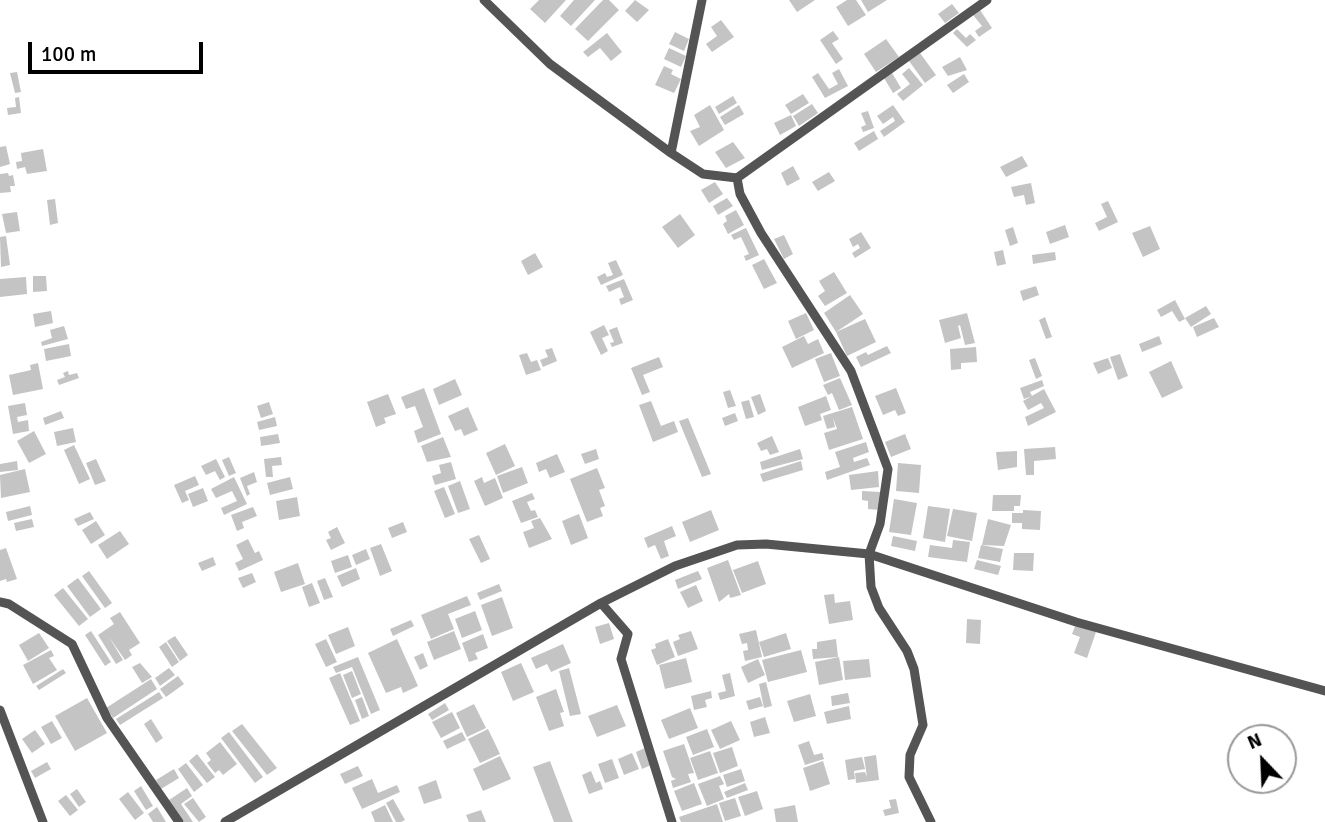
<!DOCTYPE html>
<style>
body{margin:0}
#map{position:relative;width:1325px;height:822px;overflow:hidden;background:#fff;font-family:Signika,sans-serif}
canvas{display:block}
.north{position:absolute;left:1227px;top:724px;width:70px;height:70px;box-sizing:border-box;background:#fff;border:2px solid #999;border-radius:50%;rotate:337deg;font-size:19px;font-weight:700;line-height:28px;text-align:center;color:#000}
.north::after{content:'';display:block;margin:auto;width:24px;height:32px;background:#000;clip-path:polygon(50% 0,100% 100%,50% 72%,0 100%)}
.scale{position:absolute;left:28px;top:42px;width:175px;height:32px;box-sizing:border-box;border:4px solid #000;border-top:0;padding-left:9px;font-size:21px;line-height:24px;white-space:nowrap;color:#000;-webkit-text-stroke:5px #fff;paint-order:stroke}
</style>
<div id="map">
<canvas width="1325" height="822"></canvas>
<div class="north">N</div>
<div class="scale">100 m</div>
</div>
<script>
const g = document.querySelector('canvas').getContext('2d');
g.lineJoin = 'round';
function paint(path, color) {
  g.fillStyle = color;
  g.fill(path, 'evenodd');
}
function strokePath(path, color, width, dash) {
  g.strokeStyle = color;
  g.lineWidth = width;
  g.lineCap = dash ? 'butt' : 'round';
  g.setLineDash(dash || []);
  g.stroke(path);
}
const building = new Path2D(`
 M 539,0 L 566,0 L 545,23 L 530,9 Z
 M 574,0 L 595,0 L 571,26 L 560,16 Z
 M 603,0 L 609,0 L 619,10 L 588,41 L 575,29 Z
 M 635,0 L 649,10 L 637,22 L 625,11 Z
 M 789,0 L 815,0 L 797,12 Z
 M 847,0 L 856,0 L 866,15 L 848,26 L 836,7 Z
 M 861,0 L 887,0 L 868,12 Z
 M 952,4 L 959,13 L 945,23 L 938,14 Z
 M 980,10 L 992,28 L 979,37 L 975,31 L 982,26 L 973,15 Z
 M 721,20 L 734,37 L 712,52 L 706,44 L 717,36 L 711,27 Z
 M 957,29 L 966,38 L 970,34 L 976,40 L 967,47 L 953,33 Z
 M 833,31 L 839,39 L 832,43 L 843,59 L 836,64 L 820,40 Z
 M 675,32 L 689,39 L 684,51 L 669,44 Z
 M 607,33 L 622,52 L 611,61 L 600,48 L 588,57 L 583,52 Z
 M 886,39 L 899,57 L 876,72 L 864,54 Z
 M 669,48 L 686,56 L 681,67 L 664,59 Z
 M 920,53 L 936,75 L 925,83 L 909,61 Z
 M 960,57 L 967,70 L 948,76 L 942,67 Z
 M 664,66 L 673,70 L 671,74 L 681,79 L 674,93 L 655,85 Z
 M 909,68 L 923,85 L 903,101 L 897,94 L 910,84 L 902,74 Z
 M 839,69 L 848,86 L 825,98 L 812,77 L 818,73 L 829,89 L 838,84 L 832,73 Z
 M 17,72 L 21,92 L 15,93 L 10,73 Z
 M 892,73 L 901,88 L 893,93 L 884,78 Z
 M 964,74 L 969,82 L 953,93 L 947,85 Z
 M 803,94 L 809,103 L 791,114 L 785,105 Z
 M 733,96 L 737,103 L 719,114 L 715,107 Z
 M 19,97 L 21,113 L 8,115 L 7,108 L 16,107 L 15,98 Z
 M 812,104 L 818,113 L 799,126 L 793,116 Z
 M 710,105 L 724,130 L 699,146 L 690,131 L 700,127 L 694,115 Z
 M 739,105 L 744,114 L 725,125 L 720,117 Z
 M 893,105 L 905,122 L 884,137 L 880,131 L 895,121 L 893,117 L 883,124 L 877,116 Z
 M 868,111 L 874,128 L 863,132 L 861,127 L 866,125 L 861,113 Z
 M 791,115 L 796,126 L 780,135 L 774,123 Z
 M 874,131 L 878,139 L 859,151 L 854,143 Z
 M 733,142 L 745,158 L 726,168 L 715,152 Z
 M 6,146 L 10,164 L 0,167 L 0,147 Z
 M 43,149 L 47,171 L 27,174 L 25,167 L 17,169 L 16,162 L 22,161 L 21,153 Z
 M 1022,156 L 1028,166 L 1006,177 L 1000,167 Z
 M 793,166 L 800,179 L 787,186 L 781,173 Z
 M 829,172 L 835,181 L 818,191 L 812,182 Z
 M 8,173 L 9,176 L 13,175 L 15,186 L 10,186 L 11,192 L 0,193 L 0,174 Z
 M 715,182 L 723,194 L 709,203 L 701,190 Z
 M 1031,183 L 1035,203 L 1026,205 L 1024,195 L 1014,197 L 1011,187 Z
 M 727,198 L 733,206 L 718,215 L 713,206 Z
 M 55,199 L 58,223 L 50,225 L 47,200 Z
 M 1108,201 L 1118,222 L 1099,231 L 1095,223 L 1107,217 L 1101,204 Z
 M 736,210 L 744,225 L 728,234 L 723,224 L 727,221 L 725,216 Z
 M 17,212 L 20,231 L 6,233 L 2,214 Z
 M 680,214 L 695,235 L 678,248 L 662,227 Z
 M 1065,225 L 1069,237 L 1050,244 L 1046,232 Z
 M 1150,226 L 1160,249 L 1143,257 L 1132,233 Z
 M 1013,227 L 1018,243 L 1010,246 L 1005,230 Z
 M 746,228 L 759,255 L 746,261 L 744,256 L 749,254 L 741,237 L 734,240 L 731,235 Z
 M 861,232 L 871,248 L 855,258 L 852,253 L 860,248 L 858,244 L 853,247 L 849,239 Z
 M 784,235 L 793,254 L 784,259 L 774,239 Z
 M 6,236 L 10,265 L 1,267 L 0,237 Z
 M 1003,250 L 1006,264 L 997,266 L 994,252 Z
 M 1055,252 L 1056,260 L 1033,264 L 1032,255 Z
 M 535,253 L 543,267 L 528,275 L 521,261 Z
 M 764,259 L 777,283 L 764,289 L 752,265 Z
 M 616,260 L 623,275 L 601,285 L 597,277 L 605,273 L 607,277 L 613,275 L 608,263 Z
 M 834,272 L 847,293 L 825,306 L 818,296 L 825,291 L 819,281 Z
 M 33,276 L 46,276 L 47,291 L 33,292 Z
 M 26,277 L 27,294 L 0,297 L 0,279 Z
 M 624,279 L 633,300 L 621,305 L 619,299 L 624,297 L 620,287 L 609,292 L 606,286 Z
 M 1036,286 L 1039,295 L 1023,301 L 1020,291 Z
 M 850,295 L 863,314 L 836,332 L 824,313 Z
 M 1175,300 L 1185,319 L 1179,322 L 1172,311 L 1161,317 L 1157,310 Z
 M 1206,306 L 1211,314 L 1191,327 L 1185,318 Z
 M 51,311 L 53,323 L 35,327 L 33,314 Z
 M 806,313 L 814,330 L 796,339 L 788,321 Z
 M 967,313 L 975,343 L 965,345 L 960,325 L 958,326 L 961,338 L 945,343 L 939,320 Z
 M 1045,317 L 1052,337 L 1046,339 L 1039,320 Z
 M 1214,318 L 1219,327 L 1197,337 L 1193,327 Z
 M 865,319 L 876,342 L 847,356 L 836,332 Z
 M 604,325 L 609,335 L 602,338 L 608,351 L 601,355 L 590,332 Z
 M 64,326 L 68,339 L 42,346 L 41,342 L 52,338 L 50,330 Z
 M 617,327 L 623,343 L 612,347 L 610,343 L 614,342 L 609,330 Z
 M 804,336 L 808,344 L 818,339 L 824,353 L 792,368 L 782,347 Z
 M 1159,336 L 1162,344 L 1142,352 L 1139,344 Z
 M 69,344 L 71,356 L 46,361 L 44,349 Z
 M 887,346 L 891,353 L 861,367 L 856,357 L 866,352 L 868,355 Z
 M 976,347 L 977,362 L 961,363 L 961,369 L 951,370 L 950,349 Z
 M 552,348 L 557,361 L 543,367 L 540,360 L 548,357 L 545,350 Z
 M 527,353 L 531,362 L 537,360 L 541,370 L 526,375 L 519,355 Z
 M 831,353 L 840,376 L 824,382 L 815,359 Z
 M 1120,354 L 1128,376 L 1118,380 L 1110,357 Z
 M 659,357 L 663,367 L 643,375 L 650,392 L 642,395 L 631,368 Z
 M 1035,358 L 1042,376 L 1036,379 L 1029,360 Z
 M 1108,358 L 1112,368 L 1098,374 L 1093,363 Z
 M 1171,361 L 1183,388 L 1162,398 L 1149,372 Z
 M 38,363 L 43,389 L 13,395 L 9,375 L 31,370 L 30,365 Z
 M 68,371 L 69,375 L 77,373 L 79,378 L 59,385 L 57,380 L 65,377 L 63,373 Z
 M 840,378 L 852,405 L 839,410 L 832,393 L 828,395 L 823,385 Z
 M 455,379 L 462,395 L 439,405 L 433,389 Z
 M 1042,380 L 1044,386 L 1030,392 L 1032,396 L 1024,399 L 1020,388 Z
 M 424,388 L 441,434 L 418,443 L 414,431 L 423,427 L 415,406 L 406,409 L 401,397 Z
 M 896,388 L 906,413 L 898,416 L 895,410 L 883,415 L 875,396 Z
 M 1044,389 L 1056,412 L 1028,426 L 1025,417 L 1044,408 L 1041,403 L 1028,410 L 1023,401 Z
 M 730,390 L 736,406 L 728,408 L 723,392 Z
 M 388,394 L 396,414 L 384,418 L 386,423 L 376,427 L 367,402 Z
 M 760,394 L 766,411 L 758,415 L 751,397 Z
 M 826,396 L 831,410 L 820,414 L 822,420 L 805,426 L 798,407 Z
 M 749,400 L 754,417 L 746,419 L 741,402 Z
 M 651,401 L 661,426 L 674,421 L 678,432 L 653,442 L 639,405 Z
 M 269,402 L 273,414 L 261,418 L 257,406 Z
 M 25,403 L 27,415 L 17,417 L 18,422 L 28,420 L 29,431 L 13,434 L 8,406 Z
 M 468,407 L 478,430 L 464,436 L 461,429 L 455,431 L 448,416 Z
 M 852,407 L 863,439 L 829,450 L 824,433 L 837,429 L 833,418 L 835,427 L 827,429 L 823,416 Z
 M 61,411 L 64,418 L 45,425 L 43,418 Z
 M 735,413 L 738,421 L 725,426 L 722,418 Z
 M 275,417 L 277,426 L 259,430 L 257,422 Z
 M 688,418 L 711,474 L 702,477 L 679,421 Z
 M 73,428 L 76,442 L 57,446 L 54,432 Z
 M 34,431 L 46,454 L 29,463 L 17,441 Z
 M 278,434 L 280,443 L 261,446 L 260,437 Z
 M 905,434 L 911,449 L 891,457 L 885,442 Z
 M 772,436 L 779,452 L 770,455 L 767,449 L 761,451 L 757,443 Z
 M 443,437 L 451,457 L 427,462 L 421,446 Z
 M 866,442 L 869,452 L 853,458 L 854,462 L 867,458 L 870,465 L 827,480 L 825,472 L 840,467 L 835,452 Z
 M 505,444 L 515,466 L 496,475 L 486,453 Z
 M 74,445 L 90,479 L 79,484 L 64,450 Z
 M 1055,447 L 1056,459 L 1034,461 L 1034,475 L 1026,475 L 1024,449 Z
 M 596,449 L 599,459 L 585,464 L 581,454 Z
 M 800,449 L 803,459 L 762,470 L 760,462 Z
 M 1017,451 L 1017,467 L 998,470 L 996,452 Z
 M 557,454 L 565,472 L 550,478 L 546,469 L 539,472 L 536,463 Z
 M 229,457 L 236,473 L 229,476 L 222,460 Z
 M 281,457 L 282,465 L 272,466 L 273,477 L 266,477 L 264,459 Z
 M 96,459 L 106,481 L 95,485 L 86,463 Z
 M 216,459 L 225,477 L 220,480 L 215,471 L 206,475 L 201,466 Z
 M 17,461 L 18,470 L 0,472 L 0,464 Z
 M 801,461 L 803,470 L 763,482 L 760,474 Z
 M 451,462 L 456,479 L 435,485 L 432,476 L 441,473 L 439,465 Z
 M 898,463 L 921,465 L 919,493 L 896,491 Z
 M 522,467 L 528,483 L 503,493 L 497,476 Z
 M 597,468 L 605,488 L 599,490 L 605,506 L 600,508 L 603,516 L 587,522 L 570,479 Z
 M 25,469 L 30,492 L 1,498 L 0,475 Z
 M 878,471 L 879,487 L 851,490 L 849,475 Z
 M 254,472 L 257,482 L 247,486 L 250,494 L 247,496 L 240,478 Z
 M 195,476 L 199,485 L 185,491 L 189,500 L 182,503 L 174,485 Z
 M 234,477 L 247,504 L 224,515 L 221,508 L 237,501 L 232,491 L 216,498 L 211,489 Z
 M 290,477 L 293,489 L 270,495 L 267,483 Z
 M 482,477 L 484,483 L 495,478 L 503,498 L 485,506 L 474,481 Z
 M 460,481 L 470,509 L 458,513 L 448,486 Z
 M 444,487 L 455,514 L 445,518 L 434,491 Z
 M 203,488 L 208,501 L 193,507 L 188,494 Z
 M 862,491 L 881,492 L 880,510 L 868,509 L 868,501 L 862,500 Z
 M 532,493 L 535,499 L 527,502 L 531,511 L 535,510 L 538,517 L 521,523 L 512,501 Z
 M 993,495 L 1021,495 L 1020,506 L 1014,506 L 1014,511 L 992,511 Z
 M 297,497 L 300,516 L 279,520 L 276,501 Z
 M 894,499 L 917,503 L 911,535 L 889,532 Z
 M 30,506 L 32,515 L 8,521 L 6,512 Z
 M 928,506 L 950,509 L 945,542 L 923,538 Z
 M 253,507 L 257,516 L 242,522 L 244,528 L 237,531 L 231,515 Z
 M 953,509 L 977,513 L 972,541 L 947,536 Z
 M 711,510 L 719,530 L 690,542 L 682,522 Z
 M 1023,510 L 1041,511 L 1040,530 L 1022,529 L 1022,523 L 1012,523 L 1012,513 L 1023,513 Z
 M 90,512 L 94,519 L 78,526 L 74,519 Z
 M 579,514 L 588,538 L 571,545 L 562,521 Z
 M 540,518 L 552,539 L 529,548 L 523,532 L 534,528 L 531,521 Z
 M 32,519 L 34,527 L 16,531 L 14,523 Z
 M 988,519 L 1011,525 L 1004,546 L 982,545 Z
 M 96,521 L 105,535 L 91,544 L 82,530 Z
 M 403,522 L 407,532 L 392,538 L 388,528 Z
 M 672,526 L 676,536 L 664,541 L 669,556 L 661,559 L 655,545 L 648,548 L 644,538 Z
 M 337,527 L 345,543 L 331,550 L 326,540 L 331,538 L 328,532 Z
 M 120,531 L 129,544 L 107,559 L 98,545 Z
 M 479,535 L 490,559 L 481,563 L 469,539 Z
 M 893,536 L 917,541 L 915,551 L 891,546 Z
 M 248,539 L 255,553 L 259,551 L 263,560 L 239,571 L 235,563 L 243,559 L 236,545 Z
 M 953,540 L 970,542 L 967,562 L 928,557 L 930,545 L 952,548 Z
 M 381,544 L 392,571 L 380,576 L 370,548 Z
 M 981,545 L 1003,549 L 1000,562 L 978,558 Z
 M 6,548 L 17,579 L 7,582 L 6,579 L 0,581 L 0,550 Z
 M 366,549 L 370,559 L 356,565 L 352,555 Z
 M 1014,553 L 1034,553 L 1033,571 L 1013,570 Z
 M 348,555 L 352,567 L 335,573 L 331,561 Z
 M 213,557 L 216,565 L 202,571 L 198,563 Z
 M 728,560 L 741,595 L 730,598 L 729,594 L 719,602 L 707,568 Z
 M 977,560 L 1001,566 L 998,575 L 974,569 Z
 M 758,561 L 766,584 L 742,593 L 733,570 Z
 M 298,563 L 305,584 L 281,592 L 274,572 Z
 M 356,568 L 360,579 L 342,587 L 337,576 Z
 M 89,571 L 112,603 L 105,608 L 82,576 Z
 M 698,571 L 702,579 L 678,589 L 675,580 Z
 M 252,573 L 256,582 L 243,588 L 238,578 Z
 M 78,578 L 101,609 L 90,617 L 67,586 Z
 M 325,578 L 333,597 L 324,600 L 317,581 Z
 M 312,583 L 320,603 L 309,607 L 302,587 Z
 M 499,584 L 502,591 L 480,600 L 477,593 Z
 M 696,585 L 703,601 L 688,608 L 680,592 Z
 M 63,588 L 88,619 L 79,626 L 54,595 Z
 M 834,594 L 835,603 L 850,601 L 853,620 L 829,624 L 824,595 Z
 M 467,596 L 471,605 L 448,614 L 454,629 L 431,639 L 421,615 Z
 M 502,597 L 513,628 L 492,636 L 481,605 Z
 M 475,611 L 482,630 L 462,638 L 455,619 Z
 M 120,612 L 140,643 L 129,650 L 132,655 L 125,660 L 109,637 L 123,660 L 116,664 L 98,635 L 114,624 L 110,618 Z
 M 967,619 L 981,620 L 980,644 L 966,643 Z
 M 411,620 L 414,626 L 393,636 L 390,629 Z
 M 609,623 L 614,639 L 600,644 L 595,627 Z
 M 1076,624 L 1096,632 L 1087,658 L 1074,653 L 1080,637 L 1072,634 Z
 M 348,627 L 355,646 L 336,654 L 328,635 Z
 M 756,630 L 762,657 L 745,661 L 743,651 L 748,650 L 747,643 L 742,644 L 739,634 Z
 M 91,631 L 111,662 L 105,666 L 85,635 Z
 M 454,631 L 461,649 L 434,660 L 427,642 Z
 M 691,631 L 698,649 L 678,656 L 673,642 L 680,639 L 678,635 Z
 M 39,633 L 49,648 L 28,661 L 19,645 Z
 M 786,633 L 791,649 L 764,657 L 759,642 Z
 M 483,634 L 488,648 L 475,653 L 478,659 L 469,662 L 462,643 Z
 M 175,636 L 188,655 L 180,661 L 167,641 Z
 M 326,639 L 337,662 L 326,667 L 315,644 Z
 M 397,639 L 418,686 L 403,693 L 401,687 L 386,693 L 368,653 Z
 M 668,639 L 675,657 L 657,665 L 651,650 L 656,648 L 655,644 Z
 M 836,639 L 838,657 L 813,659 L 812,649 L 817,649 L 817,642 Z
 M 166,642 L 179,662 L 172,667 L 159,647 Z
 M 563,644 L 571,663 L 551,672 L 547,664 L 536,669 L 531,658 Z
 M 51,650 L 54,656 L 49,658 L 57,670 L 33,684 L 23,665 Z
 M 801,650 L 807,672 L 768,682 L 762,660 Z
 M 423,653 L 428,666 L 420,670 L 414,657 Z
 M 358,657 L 380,710 L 371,714 L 352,667 L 336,673 L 333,667 Z
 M 839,657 L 843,680 L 819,685 L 815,662 Z
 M 686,658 L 692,682 L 665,689 L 659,665 Z
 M 758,659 L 765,675 L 748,683 L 741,667 Z
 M 869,659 L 871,677 L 845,680 L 843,661 Z
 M 140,663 L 152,677 L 142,683 L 132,667 Z
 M 521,663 L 534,692 L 513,701 L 501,672 Z
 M 169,668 L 175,675 L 160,686 L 155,678 Z
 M 569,668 L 581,714 L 570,716 L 559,671 Z
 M 63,669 L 66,673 L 39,690 L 36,686 Z
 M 352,671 L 361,694 L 352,698 L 343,675 Z
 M 340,673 L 360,721 L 350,725 L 329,678 Z
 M 730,673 L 735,696 L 720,700 L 718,693 L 726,691 L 722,675 Z
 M 178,676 L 184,684 L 166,697 L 160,689 Z
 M 151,679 L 157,689 L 113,718 L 106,708 Z
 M 766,682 L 772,706 L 764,708 L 759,684 Z
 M 556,689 L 564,712 L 560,713 L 564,726 L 549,731 L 536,697 Z
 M 711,691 L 712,698 L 705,700 L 707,707 L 694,710 L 691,696 Z
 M 159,692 L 163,698 L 120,725 L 116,719 Z
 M 848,693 L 850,703 L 832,706 L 831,696 Z
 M 810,694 L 816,716 L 794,722 L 787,701 Z
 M 362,697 L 369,716 L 362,719 L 355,700 Z
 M 760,697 L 763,706 L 749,710 L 746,701 Z
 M 87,698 L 107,733 L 75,751 L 55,716 Z
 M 445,703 L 449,710 L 432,720 L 428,714 Z
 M 474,704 L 486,728 L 467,737 L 456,713 Z
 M 617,705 L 626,726 L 597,737 L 588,716 Z
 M 849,706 L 851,719 L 827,724 L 824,712 Z
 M 690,708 L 698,728 L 669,739 L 661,720 Z
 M 452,712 L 460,728 L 441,738 L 432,722 Z
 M 765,717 L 770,733 L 754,737 L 750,722 Z
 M 151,719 L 163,738 L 156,743 L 144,724 Z
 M 52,721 L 62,738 L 51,744 L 41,727 Z
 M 731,721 L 740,740 L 720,749 L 711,730 Z
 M 242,724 L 277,768 L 267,775 L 232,731 Z
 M 488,729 L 500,754 L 480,763 L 468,739 Z
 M 707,729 L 714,747 L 693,755 L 686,737 Z
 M 35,730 L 45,744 L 32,753 L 22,739 Z
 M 229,732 L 263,777 L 255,783 L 221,738 Z
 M 462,732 L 466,740 L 447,749 L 443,741 Z
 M 809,741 L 814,755 L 822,753 L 824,759 L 805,765 L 798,745 Z
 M 220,742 L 237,764 L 223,775 L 219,770 L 215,773 L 207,763 L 211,760 L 206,753 Z
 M 684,744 L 694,773 L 688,774 L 691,782 L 673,788 L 671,781 L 676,779 L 672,777 L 663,751 Z
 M 732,747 L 738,766 L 720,773 L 713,753 Z
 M 645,748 L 651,765 L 642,769 L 636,752 Z
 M 710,751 L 718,773 L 698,780 L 690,758 Z
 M 632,753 L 639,769 L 624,775 L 618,759 Z
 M 197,754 L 215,777 L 207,783 L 189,761 Z
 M 876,755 L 879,780 L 856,783 L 855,773 L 865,772 L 867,777 L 864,757 Z
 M 500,756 L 511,779 L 483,791 L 473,769 Z
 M 862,757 L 865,769 L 854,771 L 855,779 L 848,780 L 845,760 Z
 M 612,759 L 619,778 L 605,783 L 598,764 Z
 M 550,761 L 573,822 L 554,822 L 533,767 Z
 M 823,761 L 830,784 L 810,791 L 803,768 Z
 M 47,762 L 51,769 L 35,778 L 31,771 Z
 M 186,763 L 203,785 L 194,792 L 178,769 Z
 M 358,766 L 363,776 L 345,784 L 340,774 Z
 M 174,769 L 179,778 L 161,789 L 156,780 Z
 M 741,769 L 745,781 L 727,787 L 723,775 Z
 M 591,771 L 596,783 L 600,781 L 603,789 L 589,794 L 582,775 Z
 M 720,776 L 724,784 L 719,786 L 724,799 L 707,806 L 698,784 Z
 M 372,779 L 378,793 L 397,785 L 400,792 L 362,809 L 352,788 Z
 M 436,780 L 442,798 L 424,804 L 418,787 Z
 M 694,783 L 702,804 L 682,811 L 674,791 Z
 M 745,783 L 748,790 L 727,798 L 724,792 Z
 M 141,786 L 153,806 L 146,810 L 134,791 Z
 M 187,788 L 192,796 L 181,804 L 193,822 L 184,822 L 169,800 Z
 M 77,789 L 86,802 L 79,807 L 70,794 Z
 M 757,791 L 763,809 L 745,816 L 738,797 Z
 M 128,792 L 144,813 L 135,820 L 119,799 Z
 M 66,795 L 78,810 L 70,816 L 58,801 Z
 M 193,798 L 206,817 L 199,822 L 184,804 Z
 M 735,798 L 741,816 L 725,821 L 719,803 Z
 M 393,799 L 405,820 L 401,822 L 396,822 L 386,803 Z
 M 896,799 L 899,813 L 885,816 L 883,810 L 891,808 L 889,800 Z
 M 717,804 L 723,822 L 681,822 L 679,817 Z
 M 385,805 L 393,822 L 375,822 L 371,812 Z
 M 795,805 L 798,822 L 776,822 L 774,809 Z
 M 157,807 L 166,822 L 153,822 L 148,814 Z
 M 481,810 L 486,822 L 469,822 L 466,815 Z`);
const minor = new Path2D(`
 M 484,0 L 550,64 L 671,153
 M 702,0 L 671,153 L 703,174 L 737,178 L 740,194 L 761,233 L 851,371 L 888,469 L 880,524 L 869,554 L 1076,622 L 1325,691
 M 737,178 L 987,0
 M 0,602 L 9,604 L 72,644 L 107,718 L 179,822
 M 601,603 L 628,634 L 621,659 L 672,822
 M 0,710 L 43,822
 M 225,822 L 601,603 L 675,566 L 737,545 L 766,544 L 869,554 L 871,587 L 879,608 L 907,651 L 914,669 L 923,725 L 910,755 L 909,777 L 931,822`);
paint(building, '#c4c4c4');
strokePath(minor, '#545454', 9);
</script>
